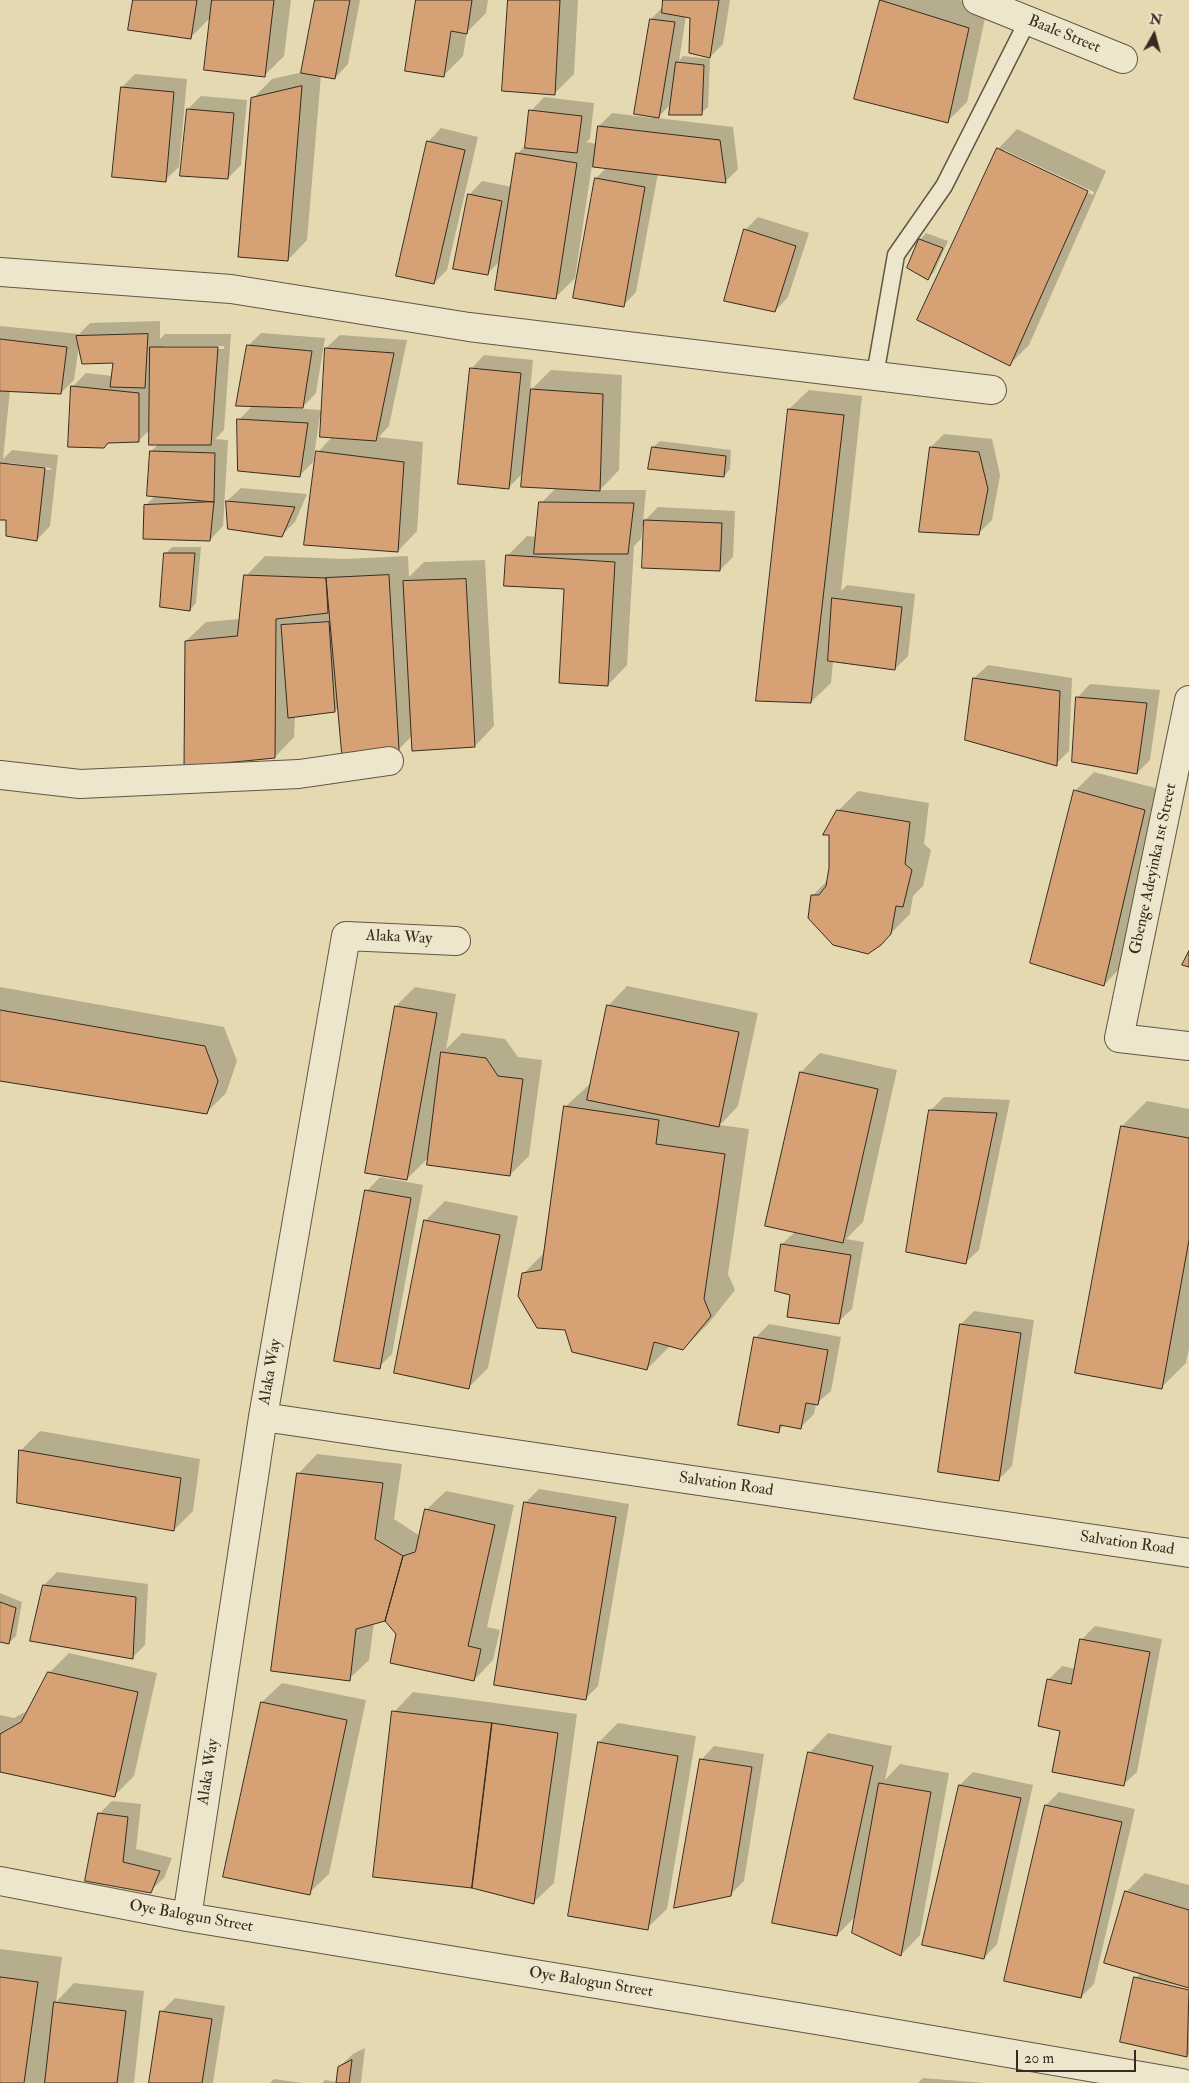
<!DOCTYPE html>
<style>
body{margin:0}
#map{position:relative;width:1189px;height:2083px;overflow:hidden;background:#e4d9b1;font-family:"IM FELL Double Pica",serif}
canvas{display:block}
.north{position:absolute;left:1129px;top:10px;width:50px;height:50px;-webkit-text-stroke:4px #ede6cc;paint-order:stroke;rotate:7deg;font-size:14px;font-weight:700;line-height:20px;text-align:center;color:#372b21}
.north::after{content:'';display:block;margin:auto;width:18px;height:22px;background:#372b21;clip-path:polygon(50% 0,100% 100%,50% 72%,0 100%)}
.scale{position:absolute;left:1016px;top:2050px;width:120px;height:22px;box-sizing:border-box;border:2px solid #372b21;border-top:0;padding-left:6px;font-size:15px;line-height:18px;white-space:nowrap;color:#372b21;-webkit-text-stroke:4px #ede6cc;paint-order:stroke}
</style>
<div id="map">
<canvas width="1189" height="2083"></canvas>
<div class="north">N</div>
<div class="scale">20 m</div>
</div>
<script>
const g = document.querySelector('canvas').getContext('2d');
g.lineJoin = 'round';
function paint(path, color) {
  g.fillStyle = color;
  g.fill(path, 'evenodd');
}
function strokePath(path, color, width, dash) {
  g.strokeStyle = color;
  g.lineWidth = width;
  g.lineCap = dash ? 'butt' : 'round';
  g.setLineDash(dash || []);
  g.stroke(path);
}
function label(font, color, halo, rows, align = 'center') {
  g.font = font + ' "IM FELL Double Pica",serif';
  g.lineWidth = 4;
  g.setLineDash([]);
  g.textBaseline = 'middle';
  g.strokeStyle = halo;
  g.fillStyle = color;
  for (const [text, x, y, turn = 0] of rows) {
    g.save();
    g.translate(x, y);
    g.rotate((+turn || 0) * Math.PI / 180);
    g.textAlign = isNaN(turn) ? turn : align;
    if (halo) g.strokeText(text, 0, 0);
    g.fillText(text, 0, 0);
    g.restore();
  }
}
const shadow = new Path2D(`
 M 134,0 L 291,0 L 284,56 L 264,76 L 211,17 L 190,38 Z
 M 316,0 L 360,0 L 348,64 L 335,78 L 321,75 L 307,240 L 288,260 L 252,99 L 272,79 L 303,72 Z
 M 417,0 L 488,0 L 486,13 L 467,32 L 463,56 L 443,76 Z
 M 509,0 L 578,0 L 574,74 L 554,94 Z
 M 664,0 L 730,0 L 723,44 L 710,57 L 691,17 L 686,16 L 679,61 L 683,56 L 710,59 L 708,107 L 701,113 L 671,104 L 657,118 L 733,127 L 738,169 L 725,182 L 658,173 L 636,292 L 623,306 L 596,178 L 607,167 L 592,165 L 575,278 L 555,298 L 500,261 L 487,274 L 469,195 L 482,181 L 512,187 L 517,154 L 526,145 L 531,111 L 544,97 L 594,103 L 590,139 L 586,142 L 597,144 L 599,126 L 612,113 L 653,118 L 651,19 L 664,6 Z
 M 882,0 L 960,0 L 987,9 L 967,102 L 948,121 L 855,98 Z
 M 135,74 L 187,79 L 179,167 L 165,180 L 122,87 Z
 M 201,96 L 247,100 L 241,165 L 228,178 L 188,109 Z
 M 441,128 L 478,137 L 447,270 L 434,283 L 428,142 Z
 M 1017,129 L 1106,171 L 1029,345 L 1010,364 L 998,149 ZM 1004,150 L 1094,192 L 1093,195 L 1004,153 Z
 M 758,217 L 809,233 L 788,297 L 775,311 L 745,230 Z
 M 926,233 L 948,241 L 934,272 L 928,279 L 920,240 Z
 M 160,321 L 160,339 L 165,334 L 231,334 L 224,430 L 215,439 L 228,440 L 223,526 L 210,540 L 145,506 L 155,496 L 151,451 L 159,444 L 151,429 L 138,441 L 72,387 L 86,373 L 112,376 L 114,362 L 79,345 L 74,380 L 61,393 L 10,390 L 3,459 L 12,450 L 58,455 L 50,526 L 37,540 L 7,519 L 0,519 L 0,326 L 79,334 L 90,323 ZM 163,346 L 224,346 L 224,349 L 163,348 ZM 9,463 L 51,468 L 51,470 L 9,465 Z
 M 261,333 L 325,338 L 316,393 L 303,407 L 290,406 L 289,408 L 322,410 L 326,348 L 340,335 L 407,340 L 389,426 L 379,437 L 423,442 L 417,531 L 398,551 L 318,452 L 333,436 L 322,416 L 320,416 L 313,462 L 299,476 L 239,420 L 253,405 L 248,346 Z
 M 484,355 L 533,360 L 530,391 L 551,370 L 622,375 L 619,470 L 600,490 L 646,490 L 643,522 L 658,507 L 735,511 L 733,557 L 720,570 L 643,524 L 641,539 L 634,546 L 627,665 L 608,685 L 566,588 L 507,556 L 527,536 L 537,537 L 541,503 L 556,488 L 523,473 L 508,488 L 471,369 Z
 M 809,390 L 862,396 L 841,591 L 847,585 L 915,594 L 908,656 L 895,669 L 833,661 L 831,683 L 811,702 L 789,409 Z
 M 944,434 L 992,439 L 1000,475 L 992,520 L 978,534 L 931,447 Z
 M 660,441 L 731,450 L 730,469 L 724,476 L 653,447 Z
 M 241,488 L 307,494 L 295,522 L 281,536 L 229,528 L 227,501 Z
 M 172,547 L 201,547 L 196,603 L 190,610 L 165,554 Z
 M 265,556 L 346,559 L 408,556 L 409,577 L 424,562 L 485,560 L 494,726 L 475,746 L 412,736 L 399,749 L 338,707 L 335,711 L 295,716 L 294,737 L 275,757 L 186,641 L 206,622 L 240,619 L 246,576 Z
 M 988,665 L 1072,678 L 1069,751 L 1056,764 L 974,678 Z
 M 1090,684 L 1160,690 L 1150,760 L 1137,773 L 1077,698 Z
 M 1094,772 L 1163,790 L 1123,965 L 1104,985 L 1075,791 Z
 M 858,791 L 929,803 L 924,844 L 931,850 L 923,886 L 913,896 L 910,914 L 880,944 L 813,895 L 828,880 L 838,811 Z
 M 627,986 L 758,1013 L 738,1106 L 720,1125 L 749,1129 L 728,1274 L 735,1290 L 708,1324 L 683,1349 L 671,1345 L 647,1369 L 566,1329 L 524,1273 L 545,1252 L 565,1107 L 592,1082 L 608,1006 Z
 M 0,987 L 224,1027 L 237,1061 L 226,1093 L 207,1112 L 0,1079 Z
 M 415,987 L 456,994 L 446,1049 L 462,1033 L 505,1039 L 518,1057 L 542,1060 L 529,1156 L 510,1175 L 429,1157 L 407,1179 L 396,1006 Z
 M 820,1053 L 897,1070 L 863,1222 L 846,1239 L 864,1242 L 852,1309 L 838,1322 L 791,1294 L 782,1244 L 796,1231 L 801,1072 Z
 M 944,1097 L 1010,1100 L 979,1250 L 965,1263 L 930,1111 Z
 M 1147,1101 L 1189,1109 L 1189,1348 L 1186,1363 L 1161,1388 L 1122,1126 Z
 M 380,1177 L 423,1185 L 392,1354 L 379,1367 L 367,1191 Z
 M 445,1201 L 518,1216 L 488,1368 L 469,1387 L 425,1221 Z
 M 974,1311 L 1034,1320 L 1012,1466 L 998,1480 L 961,1324 Z
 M 769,1324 L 841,1337 L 831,1391 L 816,1404 L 814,1414 L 801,1427 L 785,1424 L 778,1431 L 740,1424 L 756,1337 Z
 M 40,1431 L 200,1459 L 193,1511 L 174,1530 L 20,1451 Z
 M 317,1454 L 402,1464 L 394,1519 L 420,1536 L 426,1510 L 446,1491 L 514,1505 L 487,1627 L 500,1630 L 493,1660 L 474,1680 L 398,1633 L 386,1620 L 374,1623 L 369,1660 L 349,1679 L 298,1474 Z
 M 539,1489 L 629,1504 L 598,1686 L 585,1699 L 525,1503 Z
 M 57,1572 L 148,1584 L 145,1645 L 132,1658 L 44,1585 Z
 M 0,1593 L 22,1602 L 16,1636 L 9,1643 L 0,1640 Z
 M 1095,1626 L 1162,1639 L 1137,1772 L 1123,1785 L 1062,1730 L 1040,1725 L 1049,1679 L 1062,1666 L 1076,1669 L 1082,1639 Z
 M 69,1653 L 157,1673 L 134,1776 L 115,1795 L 0,1770 L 0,1715 L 14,1718 L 29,1710 L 49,1673 Z
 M 282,1683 L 366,1700 L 329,1874 L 309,1893 L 262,1702 Z
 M 413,1692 L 577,1714 L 554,1883 L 534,1902 L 394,1712 Z
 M 618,1723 L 696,1736 L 667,1909 L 647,1928 L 599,1742 Z
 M 828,1733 L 892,1746 L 885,1780 L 900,1764 L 949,1773 L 920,1935 L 901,1955 L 857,1915 L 837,1935 L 809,1753 Z
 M 714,1746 L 764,1754 L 744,1881 L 730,1895 L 701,1760 Z
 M 973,1772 L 1033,1785 L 997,1944 L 984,1958 L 960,1785 Z
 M 1059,1792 L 1135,1809 L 1094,1984 L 1081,1997 L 1046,1805 Z
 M 112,1801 L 141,1804 L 136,1849 L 172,1858 L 164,1878 L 150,1891 L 87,1880 L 99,1814 Z
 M 1145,1873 L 1189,1885 L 1189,1988 L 1143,1978 L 1143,1981 L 1189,1991 L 1189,2054 L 1187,2056 L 1136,1978 L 1141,1973 L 1126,1892 Z
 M 0,1949 L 62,1957 L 56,2002 L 74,1983 L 144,1991 L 134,2083 L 0,2083 Z
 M 175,1998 L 225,2006 L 213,2083 L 150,2083 L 162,2011 Z
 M 365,2048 L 361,2083 L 322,2083 L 325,2080 L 337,2082 L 339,2067 L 353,2054 Z
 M 923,2078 L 985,2083 L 918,2083 Z
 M 274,2079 L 302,2083 L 270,2083 Z`);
const building = new Path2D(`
 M 133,0 L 197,0 L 191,39 L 128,30 Z
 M 212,0 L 274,0 L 265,77 L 204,70 Z
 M 315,0 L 350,0 L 335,79 L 301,73 Z
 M 416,0 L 472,0 L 467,34 L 451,31 L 444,77 L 405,71 Z
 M 508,0 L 560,0 L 555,95 L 502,91 Z
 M 663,0 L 719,0 L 710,58 L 689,53 L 690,18 L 662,13 Z
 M 880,0 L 969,28 L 948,123 L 854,99 Z
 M 650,19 L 675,22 L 659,118 L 634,114 Z
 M 676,62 L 704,65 L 702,115 L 669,115 Z
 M 302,86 L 288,261 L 238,257 L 251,98 Z
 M 121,87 L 174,92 L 166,182 L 112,177 Z
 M 187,109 L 234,113 L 228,179 L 180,176 Z
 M 529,110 L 582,116 L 577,153 L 525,148 Z
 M 598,126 L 720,140 L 726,183 L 593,167 Z
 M 427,141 L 465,150 L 434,284 L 396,276 Z
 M 997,148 L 1088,191 L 1010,366 L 917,320 Z
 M 516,153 L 577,163 L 556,299 L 495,290 Z
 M 595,178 L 645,187 L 624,307 L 573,298 Z
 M 468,194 L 502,201 L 488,275 L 453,269 Z
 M 744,229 L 796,246 L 775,312 L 724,301 Z
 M 919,239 L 943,248 L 928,280 L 907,268 Z
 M 148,334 L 145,388 L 110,387 L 113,363 L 82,364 L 76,336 Z
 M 0,339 L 67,347 L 61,394 L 0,391 Z
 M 247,345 L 312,351 L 303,408 L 236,406 Z
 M 150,347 L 218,347 L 211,445 L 149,445 Z
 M 325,348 L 394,353 L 376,441 L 320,437 Z
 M 470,368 L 521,373 L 509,489 L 458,484 Z
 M 71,386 L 139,393 L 139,442 L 108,443 L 104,448 L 68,447 Z
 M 531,389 L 603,394 L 600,491 L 521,487 Z
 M 788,409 L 844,415 L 811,703 L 756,701 Z
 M 237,419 L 308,423 L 300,477 L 238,471 Z
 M 652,447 L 726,456 L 724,477 L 648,469 Z
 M 930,447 L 979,452 L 988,489 L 979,535 L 919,532 Z
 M 150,451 L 215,453 L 214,502 L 147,496 Z
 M 316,451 L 404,462 L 398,552 L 304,545 Z
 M 0,463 L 45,468 L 37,541 L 6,536 L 6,520 L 0,520 Z
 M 226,501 L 295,507 L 282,537 L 228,529 Z
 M 214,502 L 210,541 L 143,539 L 144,505 Z
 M 539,502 L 634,503 L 628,554 L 534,554 Z
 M 644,520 L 722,523 L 720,571 L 642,568 Z
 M 164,553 L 195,553 L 190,611 L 160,607 Z
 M 506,555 L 615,562 L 608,686 L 559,683 L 564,589 L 504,586 Z
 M 244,575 L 326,578 L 328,613 L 276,619 L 275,758 L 184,767 L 185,641 L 237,636 Z
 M 389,575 L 399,750 L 342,757 L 326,578 Z
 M 466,579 L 475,747 L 412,751 L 403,581 Z
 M 832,598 L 902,607 L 895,670 L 828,661 Z
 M 329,622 L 335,712 L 288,718 L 281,625 Z
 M 973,678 L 1060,691 L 1057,766 L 965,740 Z
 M 1076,697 L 1147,703 L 1137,774 L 1072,762 Z
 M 1074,790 L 1145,810 L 1104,986 L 1030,963 Z
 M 837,810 L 910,822 L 905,864 L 912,870 L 903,907 L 896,906 L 891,934 L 881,945 L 868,954 L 833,945 L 808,918 L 811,895 L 819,895 L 826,886 L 829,868 L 829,835 L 823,835 Z
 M 1189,951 L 1189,967 L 1182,965 Z
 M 607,1005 L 739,1032 L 719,1127 L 587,1100 Z
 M 395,1006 L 437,1013 L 407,1180 L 365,1173 Z
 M 0,1010 L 205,1046 L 218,1081 L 207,1114 L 0,1081 Z
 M 441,1052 L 486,1058 L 498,1076 L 523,1079 L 510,1176 L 427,1165 Z
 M 800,1072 L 878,1089 L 843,1243 L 765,1226 Z
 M 564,1106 L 659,1120 L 656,1144 L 725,1154 L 704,1299 L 711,1316 L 683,1350 L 654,1342 L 647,1370 L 572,1352 L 565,1330 L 537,1328 L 518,1296 L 522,1273 L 541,1270 Z
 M 929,1110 L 997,1113 L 966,1264 L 906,1252 Z
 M 1121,1126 L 1189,1138 L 1189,1240 L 1162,1389 L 1075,1373 Z
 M 365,1190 L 411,1198 L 380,1369 L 334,1361 Z
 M 424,1220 L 500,1235 L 469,1389 L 394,1373 Z
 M 781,1244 L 851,1255 L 839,1324 L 787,1317 L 790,1295 L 775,1291 Z
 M 960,1324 L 1021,1333 L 999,1481 L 938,1472 Z
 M 754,1337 L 828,1350 L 818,1405 L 806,1403 L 801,1429 L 780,1425 L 779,1433 L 738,1425 Z
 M 19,1450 L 181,1478 L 174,1531 L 17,1503 Z
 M 297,1473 L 383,1483 L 375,1539 L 403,1556 L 385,1621 L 356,1629 L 350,1681 L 271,1671 Z
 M 524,1502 L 616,1517 L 586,1700 L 494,1685 Z
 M 425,1509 L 495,1525 L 468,1646 L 481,1649 L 474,1681 L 390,1663 L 396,1634 L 385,1621 L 403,1556 L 415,1552 Z
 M 43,1585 L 136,1597 L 133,1659 L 30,1641 Z
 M 0,1602 L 16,1608 L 9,1644 L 0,1642 Z
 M 1080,1639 L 1150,1652 L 1124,1786 L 1052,1772 L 1060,1731 L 1038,1726 L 1047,1679 L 1071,1684 Z
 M 48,1672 L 138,1692 L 115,1797 L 0,1772 L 0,1734 L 21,1722 Z
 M 261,1702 L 347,1720 L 310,1895 L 223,1877 Z
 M 392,1711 L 492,1723 L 472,1888 L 373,1877 Z
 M 492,1723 L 558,1733 L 534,1904 L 472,1888 Z
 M 598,1742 L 678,1756 L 648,1930 L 568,1916 Z
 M 808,1752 L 873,1766 L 837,1936 L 772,1923 Z
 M 700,1759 L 752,1767 L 731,1896 L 674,1908 Z
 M 879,1783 L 931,1792 L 901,1956 L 852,1933 Z
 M 959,1785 L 1021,1798 L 984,1959 L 922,1945 Z
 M 1045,1805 L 1122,1822 L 1081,1998 L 1004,1981 Z
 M 98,1813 L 128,1817 L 123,1862 L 160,1871 L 151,1893 L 85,1881 Z
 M 1125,1891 L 1189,1910 L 1189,1988 L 1104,1963 Z
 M 0,1977 L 38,1982 L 24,2083 L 0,2083 Z
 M 1134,1977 L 1189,1990 L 1187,2057 L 1120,2042 Z
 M 54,2002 L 126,2011 L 117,2083 L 45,2083 Z
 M 160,2011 L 212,2019 L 202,2083 L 149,2083 Z
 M 352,2060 L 349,2083 L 336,2083 L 338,2067 Z`);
const service = new Path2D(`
 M 875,375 L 896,255 L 944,186 L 1028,20`);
const minor = new Path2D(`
 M 977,0 L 1123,59
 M 0,272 L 231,289 L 469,327 L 992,390
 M 1189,700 L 1119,1038 L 1189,1046
 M 0,775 L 80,784 L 299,774 L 389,761
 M 263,1417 L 1189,1553
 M 0,1881 L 187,1917 L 828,2022 L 1182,2083
 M 187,1917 L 263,1417 L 346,936 L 456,941`);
const streetNames = [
 ["Baale Street",1064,35,22],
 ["Gbenge Adeyinka 1st Street",1154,869,-78],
 ["Alaka Way",399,938,3],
 ["Alaka Way",271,1372,-80],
 ["Salvation Road",726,1485,8],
 ["Salvation Road",1127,1544,8],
 ["Alaka Way",209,1772,-81],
 ["Oye Balogun Street",191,1917,10],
 ["Oye Balogun Street",591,1983,9]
];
paint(shadow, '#0003');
paint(building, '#d6a175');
strokePath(building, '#372b21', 1);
strokePath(service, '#625645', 19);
strokePath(minor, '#625645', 30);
strokePath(service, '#ede6cc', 16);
strokePath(minor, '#ede6cc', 28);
label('16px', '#372b21', '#ede6cc', streetNames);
</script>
